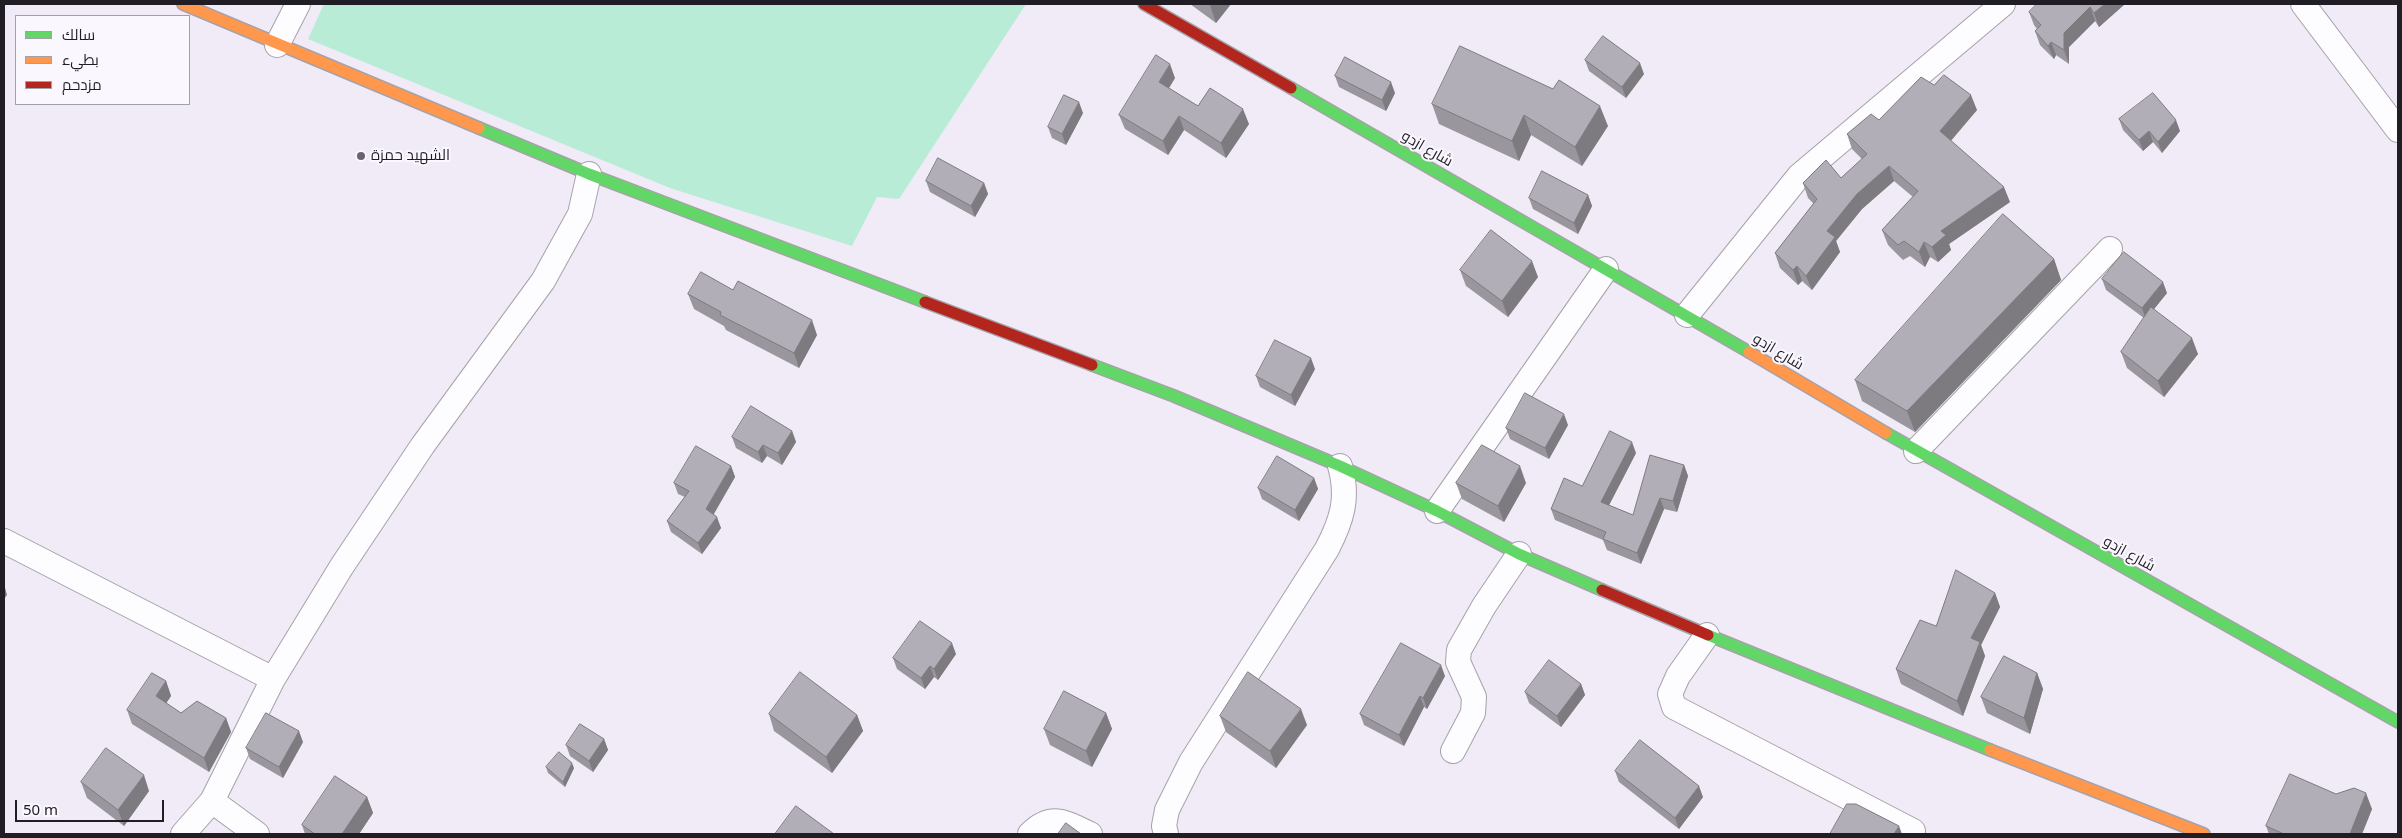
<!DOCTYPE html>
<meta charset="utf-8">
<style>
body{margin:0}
#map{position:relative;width:2402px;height:838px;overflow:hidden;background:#f0ebf6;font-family:"Noto Sans",Cairo,sans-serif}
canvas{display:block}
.frame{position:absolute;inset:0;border:5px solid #201d24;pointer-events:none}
.legend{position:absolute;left:15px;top:15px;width:175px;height:90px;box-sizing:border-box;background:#faf7ff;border:1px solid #a3a0a7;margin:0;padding:6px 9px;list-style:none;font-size:15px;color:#201d24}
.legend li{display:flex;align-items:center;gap:10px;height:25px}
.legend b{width:25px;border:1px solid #a3a0a7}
.scale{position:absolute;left:15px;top:800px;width:149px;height:22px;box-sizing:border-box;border:2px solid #201d24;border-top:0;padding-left:6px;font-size:15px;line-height:18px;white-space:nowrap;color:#201d24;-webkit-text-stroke:4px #faf7ff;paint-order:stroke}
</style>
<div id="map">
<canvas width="2402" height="838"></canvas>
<div class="frame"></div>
<ul class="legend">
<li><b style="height:6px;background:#63d668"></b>سالك</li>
<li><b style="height:6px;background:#ff974d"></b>بطيء</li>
<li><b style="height:6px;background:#b3261e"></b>مزدحم</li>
</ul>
<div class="scale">50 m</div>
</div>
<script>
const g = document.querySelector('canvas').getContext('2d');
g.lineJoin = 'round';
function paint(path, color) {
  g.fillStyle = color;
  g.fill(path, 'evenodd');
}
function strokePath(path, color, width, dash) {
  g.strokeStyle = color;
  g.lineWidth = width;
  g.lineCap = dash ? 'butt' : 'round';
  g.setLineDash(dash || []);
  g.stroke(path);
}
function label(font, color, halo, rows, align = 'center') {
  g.font = font + ' "Noto Sans",Cairo,sans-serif';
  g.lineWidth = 4;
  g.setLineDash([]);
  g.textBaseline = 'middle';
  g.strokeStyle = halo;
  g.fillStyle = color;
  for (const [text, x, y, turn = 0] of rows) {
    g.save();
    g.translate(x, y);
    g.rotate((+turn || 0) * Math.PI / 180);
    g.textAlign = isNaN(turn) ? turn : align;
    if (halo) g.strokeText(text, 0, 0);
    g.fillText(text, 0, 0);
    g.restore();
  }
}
const green = new Path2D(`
 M 324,4 L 1026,4 L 899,199 L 877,197 L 852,246 L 670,188 L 308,39 Z`);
const street = new Path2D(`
 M 2303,4 L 2398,130
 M 277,45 L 298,4
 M 1687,315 L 1799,176 L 2003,4
 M 1916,451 L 2110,249
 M 1437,511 L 1606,269
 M 4,541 L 273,679
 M 1707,635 L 1678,676 L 1670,694 L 1674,707 L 1913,831
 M 1453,751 L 1473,713 L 1474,697 L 1458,662 L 1459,650 L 1484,606 L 1519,554
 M 212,801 L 257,834
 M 183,834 L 212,801 L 273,679 L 342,566 L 423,445 L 543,281 L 580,214 L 589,174
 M 1030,834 C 1052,812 1066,823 1090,834
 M 1166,834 L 1164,826 L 1167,810 L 1191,762 L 1327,549 C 1342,520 1349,498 1340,466`);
const fast = new Path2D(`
 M 1291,88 L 1749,352
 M 479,128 L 589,174 L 925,302
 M 1092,365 L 1174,396 L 1340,466 L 1437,511 L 1519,554 L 1602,590
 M 1886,433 L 2398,722
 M 1708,635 L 1990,750`);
const slow = new Path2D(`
 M 183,4 L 479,128
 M 1749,352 L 1886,433
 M 1990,750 L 2204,834`);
const jam = new Path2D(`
 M 1144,4 L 1291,88
 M 925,302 L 1092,365
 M 1602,590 L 1708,635`);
const wall = new Path2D(`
 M 1190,4 L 1231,4 L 1216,23 Z
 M 2125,4 L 2099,27 L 2095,21 L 2069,47 L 2069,64 L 2056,55 L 2054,59 L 2040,45 L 2035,31 L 2037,29 L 2034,25 L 2029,12 Z
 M 1585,60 L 1644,74 L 1626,98 L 1589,71 Z
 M 1335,76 L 1395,93 L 1386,111 L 1339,87 Z
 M 1175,78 L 1169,88 L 1198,106 L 1249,124 L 1226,158 L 1184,130 L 1168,155 L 1125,129 L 1119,115 Z
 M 1934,85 L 1977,110 L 1951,141 L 2010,202 L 1949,244 L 1951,250 L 1938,262 L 1930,257 L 1925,267 L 1910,256 L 1903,260 L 1888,245 L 1882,230 L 1913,197 L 1894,181 L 1862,209 L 1836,241 L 1840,252 L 1812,290 L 1802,281 L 1798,285 L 1780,268 L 1775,253 L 1814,204 L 1808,198 L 1803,183 L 1841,178 L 1862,159 L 1852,149 L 1847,134 L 1879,120 Z
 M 1432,104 L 1608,126 L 1582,166 L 1531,135 L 1519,161 L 1439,124 Z
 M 1083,113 L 1066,145 L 1052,138 L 1048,127 Z
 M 2119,119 L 2180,131 L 2162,153 L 2153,142 L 2143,151 L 2123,130 Z
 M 926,181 L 984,183 L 988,194 L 975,217 L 930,192 Z
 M 1588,195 L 1592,206 L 1578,234 L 1533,209 L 1529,198 Z
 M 2054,259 L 2061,280 L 1915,432 L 1862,401 L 1855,380 Z
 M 1460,270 L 1538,277 L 1508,317 L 1466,286 Z
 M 2102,279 L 2167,293 L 2154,309 L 2198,354 L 2164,397 L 2127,368 L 2121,352 L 2144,318 L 2106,290 Z
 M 688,294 L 817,335 L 799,368 L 726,330 L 724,326 L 694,309 Z
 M 1315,369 L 1295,406 L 1260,387 L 1256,376 Z
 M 1568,425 L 1549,459 L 1510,439 L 1506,428 Z
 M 792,431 L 796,442 L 782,465 L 767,456 L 762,463 L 736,448 L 732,437 Z
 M 1636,453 L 1609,505 L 1633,515 L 1684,465 L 1688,476 L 1677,512 L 1664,509 L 1641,564 L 1607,550 L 1603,540 L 1555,520 L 1551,509 L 1582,486 Z
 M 731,466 L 735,477 L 714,514 L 721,528 L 702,554 L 671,532 L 667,521 L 685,497 L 678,494 L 674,483 Z
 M 1314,478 L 1318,489 L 1299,521 L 1262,499 L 1258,488 Z
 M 1456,483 L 1526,483 L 1504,522 L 1462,499 Z
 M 1995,593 L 2000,607 L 1981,645 L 1985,656 L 1963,716 L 1901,684 L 1896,669 L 1936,626 Z
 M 956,654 L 938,680 L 934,677 L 925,689 L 897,669 L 893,658 Z
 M 2037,673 L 2043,689 L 2030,734 L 1987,713 L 1981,697 Z
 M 1445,676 L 1427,709 L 1424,707 L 1404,746 L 1364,725 L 1360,714 Z
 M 166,681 L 171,696 L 166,703 L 181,713 L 226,718 L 231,732 L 209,772 L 132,724 L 127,710 Z
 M 1581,684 L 1585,695 L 1561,727 L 1529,703 L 1525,692 Z
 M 1106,713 L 1112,729 L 1092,767 L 1050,745 L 1044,729 Z
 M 769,714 L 857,715 L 863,731 L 832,773 L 774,731 Z
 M 1220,716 L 1307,725 L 1276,768 L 1226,732 Z
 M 604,739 L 608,750 L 593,772 L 570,756 L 566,745 Z
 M 303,742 L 283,778 L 250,759 L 246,748 Z
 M 546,767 L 574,768 L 565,787 L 548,773 Z
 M 1615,771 L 1703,797 L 1679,829 L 1619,782 Z
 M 81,782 L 149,791 L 124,826 L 87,798 Z
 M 2336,794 L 2372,809 L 2362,834 L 2269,834 L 2266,826 Z
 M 367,797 L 373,813 L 359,834 L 305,834 L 302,825 Z`);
const shadedWall = new Path2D(`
 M 1211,4 L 1231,4 L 1216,23 L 1210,5 Z
 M 2105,4 L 2125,4 L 2099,27 L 2094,13 Z
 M 2090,7 L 2095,21 L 2069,47 L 2069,64 L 2064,50 L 2064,33 Z
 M 2051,42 L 2056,55 L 2054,59 L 2048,46 Z
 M 1640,63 L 1644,74 L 1626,98 L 1622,87 Z
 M 1170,64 L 1175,78 L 1164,96 L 1159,82 Z
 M 1391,82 L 1395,93 L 1386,111 L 1382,100 Z
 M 1971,95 L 1977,110 L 1946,146 L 1940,131 Z
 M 1079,102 L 1083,113 L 1066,145 L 1062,134 Z
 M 1600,106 L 1608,126 L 1582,166 L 1575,147 Z
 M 1243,109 L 1249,124 L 1226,158 L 1221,143 Z
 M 1524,115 L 1531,135 L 1519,161 L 1512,141 Z
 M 1179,116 L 1184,130 L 1168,155 L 1163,141 Z
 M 2176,120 L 2180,131 L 2162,153 L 2158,142 Z
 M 2149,131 L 2153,142 L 2143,151 L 2139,140 Z
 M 1889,166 L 1894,181 L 1862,209 L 1836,241 L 1840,252 L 1812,290 L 1806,276 L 1827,231 L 1857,194 Z
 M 984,183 L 988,194 L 975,217 L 971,206 Z
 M 2004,187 L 2010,202 L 1949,244 L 1951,250 L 1938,262 L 1932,247 L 1941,231 Z
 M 1588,195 L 1592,206 L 1578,234 L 1574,223 Z
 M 1924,242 L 1930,257 L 1925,267 L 1919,252 Z
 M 2054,259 L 2061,280 L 1915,432 L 1907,411 Z
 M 1532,261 L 1538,277 L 1508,317 L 1502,301 Z
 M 1797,266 L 1802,281 L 1798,285 L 1793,270 Z
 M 2163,282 L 2167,293 L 2146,319 L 2142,308 Z
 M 812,320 L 817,335 L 799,368 L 794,353 Z
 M 2192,338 L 2198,354 L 2164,397 L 2158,381 Z
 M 1311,358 L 1315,369 L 1295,406 L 1291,395 Z
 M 1564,414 L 1568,425 L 1549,459 L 1545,448 Z
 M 792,431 L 796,442 L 782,465 L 778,453 Z
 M 1632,442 L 1636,453 L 1605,513 L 1601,502 Z
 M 763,445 L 767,456 L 762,463 L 758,452 Z
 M 1684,465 L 1688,476 L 1677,512 L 1673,501 Z
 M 731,466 L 735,477 L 710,520 L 706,509 Z
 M 1520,466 L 1526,483 L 1504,522 L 1498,506 Z
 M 1314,478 L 1318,489 L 1299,521 L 1295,510 Z
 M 1660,498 L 1664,509 L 1641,564 L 1637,553 Z
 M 717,517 L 721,528 L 702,554 L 698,543 Z
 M 4,584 L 7,595 L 4,599 Z
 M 1995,593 L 2000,607 L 1981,645 L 1985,656 L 1963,716 L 1957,701 L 1971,638 Z
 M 952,643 L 956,654 L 938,680 L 934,669 Z
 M 1441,665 L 1445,676 L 1427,709 L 1423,698 Z
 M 930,666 L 934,677 L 925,689 L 921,678 Z
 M 2037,673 L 2043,689 L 2030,734 L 2024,718 Z
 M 166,681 L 171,696 L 161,711 L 156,696 Z
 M 1581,684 L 1585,695 L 1561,727 L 1557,716 Z
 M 1420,696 L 1424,707 L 1404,746 L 1399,735 Z
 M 1301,709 L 1307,725 L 1276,768 L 1270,751 Z
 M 1106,713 L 1112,729 L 1092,767 L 1086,751 Z
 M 857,715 L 863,731 L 832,773 L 826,757 Z
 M 226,718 L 231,732 L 209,772 L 204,758 Z
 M 299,731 L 303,742 L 283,778 L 279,767 Z
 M 604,739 L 608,750 L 593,772 L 589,761 Z
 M 572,763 L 574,768 L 565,787 L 563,782 Z
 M 144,775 L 149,791 L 124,826 L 118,810 Z
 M 1699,786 L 1703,797 L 1679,829 L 1675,818 Z
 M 2366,793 L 2372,809 L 2362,834 L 2350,834 Z
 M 367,797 L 373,813 L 359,834 L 342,834 Z
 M 1899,826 L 1902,834 L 1894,834 Z`);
const building = new Path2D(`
 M 2037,4 L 2105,4 L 2094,13 L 2090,7 L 2064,33 L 2064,50 L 2051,42 L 2048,46 L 2035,31 L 2041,25 L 2029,12 Z
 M 1603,36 L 1640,63 L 1622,87 L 1585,60 Z
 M 1460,46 L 1553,89 L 1559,80 L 1600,106 L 1575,147 L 1524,115 L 1512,141 L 1432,104 Z
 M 1156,55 L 1170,64 L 1159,82 L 1198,106 L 1210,88 L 1243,109 L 1221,143 L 1179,116 L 1163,141 L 1119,115 Z
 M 1345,57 L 1391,82 L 1382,100 L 1335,76 Z
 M 1944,75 L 1971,95 L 1940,131 L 2004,187 L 1941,231 L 1946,235 L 1932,247 L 1924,242 L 1919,252 L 1904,241 L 1898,245 L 1882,230 L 1918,191 L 1889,166 L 1857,194 L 1827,231 L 1835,237 L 1806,276 L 1797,266 L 1793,270 L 1775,253 L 1817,199 L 1803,183 L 1826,160 L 1841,178 L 1867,154 L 1847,134 L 1871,114 L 1879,120 L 1921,77 L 1934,85 Z
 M 2153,93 L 2176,120 L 2158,142 L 2149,131 L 2139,140 L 2119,119 Z
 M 1064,95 L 1079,102 L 1062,134 L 1048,127 Z
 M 938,158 L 984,183 L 971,206 L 926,181 Z
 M 1542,171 L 1588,195 L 1574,223 L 1529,198 Z
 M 2003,214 L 2054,259 L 1907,411 L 1855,380 Z
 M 1491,230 L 1532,261 L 1502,301 L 1460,270 Z
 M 2124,252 L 2163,282 L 2142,308 L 2102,279 Z
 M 701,272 L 733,290 L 738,281 L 812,320 L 794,353 L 720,315 L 721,312 L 688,294 Z
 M 2151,307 L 2192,338 L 2158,381 L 2121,352 Z
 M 1275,340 L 1311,358 L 1291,395 L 1256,376 Z
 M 1525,393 L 1564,414 L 1545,448 L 1506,428 Z
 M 751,406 L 792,431 L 778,453 L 763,445 L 758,452 L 732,437 Z
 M 1610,431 L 1632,442 L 1601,502 L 1633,515 L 1650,455 L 1684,465 L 1673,501 L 1660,498 L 1637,553 L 1603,539 L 1606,532 L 1551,509 L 1564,478 L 1582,486 Z
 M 1482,445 L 1520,466 L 1498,506 L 1456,483 Z
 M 696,446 L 731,466 L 706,509 L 717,517 L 698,543 L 667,521 L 689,491 L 674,483 Z
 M 1277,456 L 1314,478 L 1295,510 L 1258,488 Z
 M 1956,570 L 1995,593 L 1971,638 L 1980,642 L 1957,701 L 1896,669 L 1920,620 L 1936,626 Z
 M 920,621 L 952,643 L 934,669 L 930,666 L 921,678 L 893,658 Z
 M 1401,643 L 1441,665 L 1423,698 L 1420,696 L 1399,735 L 1360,714 Z
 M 2004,656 L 2037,673 L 2024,718 L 1981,697 Z
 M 1549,660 L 1581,684 L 1557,716 L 1525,692 Z
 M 800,672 L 857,715 L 826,757 L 769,714 Z
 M 1248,672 L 1301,709 L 1270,751 L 1220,716 Z
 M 152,673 L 166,681 L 156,696 L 181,713 L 197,701 L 226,718 L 204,758 L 127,710 Z
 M 1064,691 L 1106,713 L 1086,751 L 1044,729 Z
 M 266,713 L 299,731 L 279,767 L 246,748 Z
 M 580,724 L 604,739 L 589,761 L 566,745 Z
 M 1640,740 L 1699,786 L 1675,818 L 1615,771 Z
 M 106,748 L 144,775 L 118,810 L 81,782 Z
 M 559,752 L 572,763 L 563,782 L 546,767 Z
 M 2290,774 L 2336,794 L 2354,788 L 2366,793 L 2350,834 L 2284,834 L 2266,826 Z
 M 335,776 L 367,797 L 342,834 L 315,834 L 302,825 Z
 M 1847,804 L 1856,804 L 1899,826 L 1894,834 L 1830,834 Z
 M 796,806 L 834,834 L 775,834 Z
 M 1066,823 L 1081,834 L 1058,834 Z`);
const markers = [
 [361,156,5,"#69656e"]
];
const streetNames = [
 ["شارع ازدو",1427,149,30],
 ["شارع ازدو",1778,352,31],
 ["شارع ازدو",2129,554,29]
];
const poiNames = [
 ["الشهيد حمزة",371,156]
];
paint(green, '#b8ecd7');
strokePath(street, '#a5a2aa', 26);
strokePath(fast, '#a5a2aa', 14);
strokePath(slow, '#a5a2aa', 14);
strokePath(jam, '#a5a2aa', 14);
strokePath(street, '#fdfcfe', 24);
strokePath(fast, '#63d668', 11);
strokePath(slow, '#ff974d', 11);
strokePath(jam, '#b3261e', 11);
paint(wall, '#99969d');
paint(shadedWall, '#7d7a80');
paint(building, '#b2aeb7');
strokePath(building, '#7d7a80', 1);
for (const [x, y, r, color] of markers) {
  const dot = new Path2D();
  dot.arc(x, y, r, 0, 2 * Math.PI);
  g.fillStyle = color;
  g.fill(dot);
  strokePath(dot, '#faf7ff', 2);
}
label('15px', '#201d24', '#faf7ff', streetNames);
label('15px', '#201d24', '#faf7ff', poiNames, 'left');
</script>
